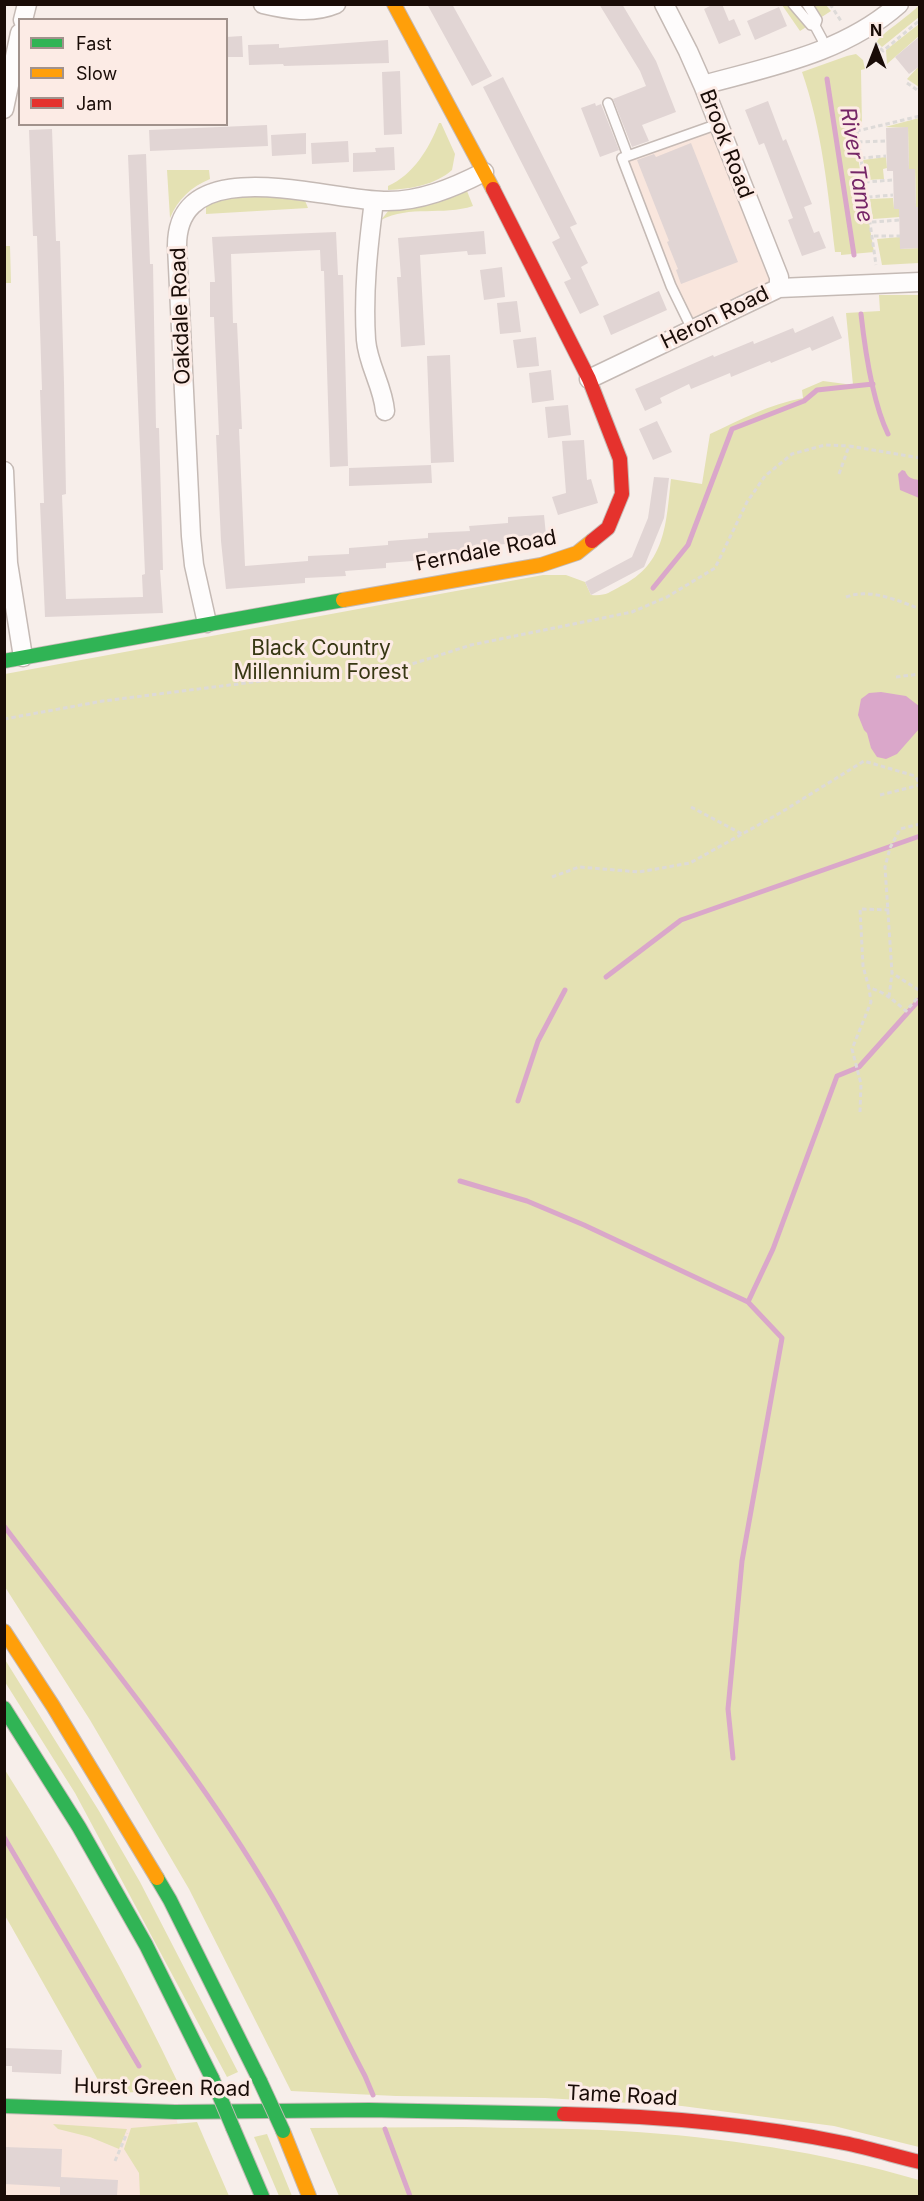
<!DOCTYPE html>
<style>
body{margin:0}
#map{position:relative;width:924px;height:2201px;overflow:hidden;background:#f7eeea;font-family:Inter,sans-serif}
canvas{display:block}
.frame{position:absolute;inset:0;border:6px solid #190c07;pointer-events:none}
.legend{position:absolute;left:18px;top:18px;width:210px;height:108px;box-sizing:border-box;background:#fcebe5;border:2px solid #a1928c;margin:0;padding:8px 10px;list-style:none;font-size:18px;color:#190c07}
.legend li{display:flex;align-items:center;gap:12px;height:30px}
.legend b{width:30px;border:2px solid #a1928c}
.north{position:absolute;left:846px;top:18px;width:60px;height:60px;-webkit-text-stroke:4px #fcebe5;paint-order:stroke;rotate:0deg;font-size:16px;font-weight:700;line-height:24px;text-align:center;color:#190c07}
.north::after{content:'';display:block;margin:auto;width:21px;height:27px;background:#190c07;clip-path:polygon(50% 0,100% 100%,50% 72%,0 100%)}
</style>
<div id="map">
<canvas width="924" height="2201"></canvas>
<div class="frame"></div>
<ul class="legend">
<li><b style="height:8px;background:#30b455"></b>Fast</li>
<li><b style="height:8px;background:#ff9f0a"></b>Slow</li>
<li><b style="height:8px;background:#e5322d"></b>Jam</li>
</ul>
<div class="north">N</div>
</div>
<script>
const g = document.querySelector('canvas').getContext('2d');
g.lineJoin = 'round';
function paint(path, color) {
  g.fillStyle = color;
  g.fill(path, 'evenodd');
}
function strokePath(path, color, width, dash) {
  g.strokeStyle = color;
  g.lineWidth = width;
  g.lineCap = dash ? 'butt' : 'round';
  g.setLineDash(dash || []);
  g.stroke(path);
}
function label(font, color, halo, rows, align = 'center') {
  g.font = font + ' Inter,sans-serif';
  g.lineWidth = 6;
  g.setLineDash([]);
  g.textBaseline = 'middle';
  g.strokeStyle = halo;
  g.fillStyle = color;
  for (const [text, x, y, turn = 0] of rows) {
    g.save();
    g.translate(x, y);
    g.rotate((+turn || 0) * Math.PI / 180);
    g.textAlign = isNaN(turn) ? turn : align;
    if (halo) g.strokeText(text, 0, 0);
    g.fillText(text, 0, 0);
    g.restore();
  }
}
const built = new Path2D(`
 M 718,124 L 779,279 L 692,329 L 622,158 Z
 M 5,2106 L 175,2112 L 193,2196 L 5,2196 Z`);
const green = new Path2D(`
 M 782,5 L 826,5 L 831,11 L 800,31 Z
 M 919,5 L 919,17 L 882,47 L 877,42 C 879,35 911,15 919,5 Z
 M 919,24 L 919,36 L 887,64 L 886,50 Z
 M 856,54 L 863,60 L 865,69 L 861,70 L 862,127 L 858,127 L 857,121 L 852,122 L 874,252 L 841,255 L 841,252 L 835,252 C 828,192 822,129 802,72 L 847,56 Z
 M 919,66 L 919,87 L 907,79 Z
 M 919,118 L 919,207 L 916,207 L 915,169 L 909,169 L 908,128 L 885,127 Z
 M 439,123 L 441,123 L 455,154 L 452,170 C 435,185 411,189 388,190 L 388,186 C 413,175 429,149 439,123 Z
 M 886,157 L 887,168 L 883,169 L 884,179 L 867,180 L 863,160 Z
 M 167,170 L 209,170 L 210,179 C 191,187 178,199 170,218 Z
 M 467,191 L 473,206 C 443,216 409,205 381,220 L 389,210 Z
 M 240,195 L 304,198 L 308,208 L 206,214 L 206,203 Z
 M 893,198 L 894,208 L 899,209 L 900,217 L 873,219 L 870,199 Z
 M 900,237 L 901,249 L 919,248 L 919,263 L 882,265 L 877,239 Z
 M 4,246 L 10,246 L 11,283 L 5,283 Z
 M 879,295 L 919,295 L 919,2147 L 834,2126 L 682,2106 L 545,2098 L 396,2096 L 291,2091 L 189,1889 L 90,1720 L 5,1587 L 5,674 L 543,575 L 566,575 L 585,582 L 591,595 C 606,596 608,593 621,586 C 666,564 666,523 671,479 L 702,484 L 710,434 C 740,420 770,404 803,398 L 802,390 L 823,381 L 853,385 L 846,313 L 880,311 Z
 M 4,1658 L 99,1811 L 140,1882 L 238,2072 L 227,2077 L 75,1793 L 5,1682 Z
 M 5,1770 C 70,1873 129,1979 181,2089 L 106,2094 L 11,1926 L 4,1914 Z
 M 197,2122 L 229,2196 L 140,2196 L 139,2173 L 124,2149 L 131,2128 Z
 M 53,2124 L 127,2129 L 119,2149 L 90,2137 L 58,2129 Z
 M 461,2127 C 515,2128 568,2128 622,2131 C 722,2137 823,2152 919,2180 L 919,2196 L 339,2196 L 310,2128 Z
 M 267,2134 L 292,2196 L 279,2196 L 254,2137 Z`);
const water = new Path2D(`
 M 902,470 L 905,471 C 908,478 912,479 919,480 L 919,498 L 900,490 L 898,474 Z
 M 881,692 L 906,696 L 919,706 L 919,729 L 897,754 L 886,759 L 877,757 L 871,748 L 867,733 L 864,730 L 858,715 L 861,699 L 869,693 Z`);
const stream = new Path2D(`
 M 827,79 L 854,255
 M 861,314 C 865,350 873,403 888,434
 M 653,588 L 688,545 L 732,429 L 804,401 L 817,390 L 873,384
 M 606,977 L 681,920 L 920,836
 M 518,1101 L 538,1041 L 565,990
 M 460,1181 L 527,1201 L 584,1225 L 748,1302
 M 4,1526 C 95,1647 197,1767 273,1898 C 306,1955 334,2017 365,2076 L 373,2095
 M 733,1758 L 728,1709 L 742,1561 L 782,1338 L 748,1302 L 773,1249 L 837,1076 L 859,1067 L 920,999
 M 4,1837 L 139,2066
 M 385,2129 L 410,2196`);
const building = new Path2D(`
 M 427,4 L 452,4 L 492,76 L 472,86 Z
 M 599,4 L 622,4 L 656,61 L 676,112 L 642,125 L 649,141 L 632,147 L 613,99 L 646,86 L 640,71 Z
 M 714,4 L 722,4 L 729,21 L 734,19 L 741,35 L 719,44 L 704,9 Z
 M 779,7 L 787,26 L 755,40 L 747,21 Z
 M 242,36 L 243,57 L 226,57 L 226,37 Z
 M 920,36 L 920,66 L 909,74 L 895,57 Z
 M 388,40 L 389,63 L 284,66 L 283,64 L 249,65 L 248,45 L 279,44 L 279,48 Z
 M 400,71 L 402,134 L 384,135 L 382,72 Z
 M 503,77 L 577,224 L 570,227 L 588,263 L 581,267 L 599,305 L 580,314 L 564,282 L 571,279 L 552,242 L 560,238 L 483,87 Z
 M 768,101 L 783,141 L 786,139 L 812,204 L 804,207 L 814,233 L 819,231 L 826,248 L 802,256 L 788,220 L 793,218 L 764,143 L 759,145 L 745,110 Z
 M 595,103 L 596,106 L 601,104 L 619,150 L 600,157 L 581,108 Z
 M 267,125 L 268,146 L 150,151 L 149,130 Z
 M 908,127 L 909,169 L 915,169 L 916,207 L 920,207 L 920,248 L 900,249 L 899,209 L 894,209 L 893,171 L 887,171 L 886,128 Z
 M 52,129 L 56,241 L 60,241 L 64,383 L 66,494 L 62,495 L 66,599 L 143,597 L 142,575 L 145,574 L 128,155 L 146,154 L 150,264 L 153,264 L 156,428 L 159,428 L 163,570 L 160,570 L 163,613 L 45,617 L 40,503 L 44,503 L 40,390 L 42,390 L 37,236 L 33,236 L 29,130 Z
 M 306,133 L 306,154 L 272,156 L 271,135 Z
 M 348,141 L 349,162 L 312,164 L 311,143 Z
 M 691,143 L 738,262 L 681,284 L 676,270 L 678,269 L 667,242 L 669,241 L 637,160 L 654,154 L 656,157 Z
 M 394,147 L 395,170 L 353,172 L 353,153 L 376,152 L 375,148 Z
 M 484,231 L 486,254 L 468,255 L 467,251 L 420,255 L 425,345 L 401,347 L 397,277 L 401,277 L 398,238 Z
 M 336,232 L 338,275 L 343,275 L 348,466 L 330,467 L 324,271 L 321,271 L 320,250 L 231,254 L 233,323 L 237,323 L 242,429 L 239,429 L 245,566 L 308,561 L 308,556 L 349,554 L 349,548 L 388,545 L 388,541 L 428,538 L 428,533 L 470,531 L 469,526 L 508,523 L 508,517 L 544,515 L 546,535 L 506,537 L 506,544 L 466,547 L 466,552 L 426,554 L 426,560 L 386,563 L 386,568 L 345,571 L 346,576 L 305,578 L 305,583 L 226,589 L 221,541 L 216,435 L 219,435 L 214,317 L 210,317 L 210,282 L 215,282 L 212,237 Z
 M 502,267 L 505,297 L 484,300 L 480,270 Z
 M 659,291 L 667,310 L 611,335 L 603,316 Z
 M 517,301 L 521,332 L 500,334 L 497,303 Z
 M 833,316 L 842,338 L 812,351 L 810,347 L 771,363 L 770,361 L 731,377 L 730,373 L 691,389 L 689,384 L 660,398 L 662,403 L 645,411 L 635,389 L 713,355 L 714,357 L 753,341 L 754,344 L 793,328 L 795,333 Z
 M 536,337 L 539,366 L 517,368 L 513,340 Z
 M 450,355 L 454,462 L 431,463 L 427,356 Z
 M 551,370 L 554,400 L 532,403 L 529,373 Z
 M 568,405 L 571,435 L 548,438 L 545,407 Z
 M 657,421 L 672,452 L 653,460 L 639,429 Z
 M 584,440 L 587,480 L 591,479 L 598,503 L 558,515 L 552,497 L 566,493 L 562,441 Z
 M 431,465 L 432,483 L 349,486 L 349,468 Z
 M 654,477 L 669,478 L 664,518 L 644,567 L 591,595 L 585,582 L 632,557 L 648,518 Z
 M 4,2048 L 62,2050 L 61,2074 L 12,2072 L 12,2066 L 4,2066 Z
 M 4,2147 L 62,2149 L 61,2177 L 118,2180 L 117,2196 L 60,2196 L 60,2187 L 4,2184 Z`);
const path = new Path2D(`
 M 830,4 L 841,21
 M 875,43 L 883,51 L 920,20
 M 907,83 L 920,92
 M 855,123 L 857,131 L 920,116
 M 857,131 L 876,265
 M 858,142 L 886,141
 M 861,158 L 886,156
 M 865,182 L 893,180
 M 868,197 L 893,195
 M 872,222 L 900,220
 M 874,236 L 900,236
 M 839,474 L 849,446 L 920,458
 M 846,597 C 869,588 897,600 920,609
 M 896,677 L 920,674
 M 4,719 L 103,701 L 309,675 L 412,664 L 471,645 L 632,612 L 667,597 L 715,568 L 747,502 L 765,476 L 792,454 L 825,445 L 849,446
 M 880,795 L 920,785
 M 691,807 L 742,834
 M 920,824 L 900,829 L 890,848 L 885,867 L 892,973 L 920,991
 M 552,877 L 579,867 L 639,872 L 690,863 L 780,813 L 864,761 L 915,776 L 920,784
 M 889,910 L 860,909 L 863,966 L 869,988 C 884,991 894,1001 906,1011 L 920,995
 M 889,997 L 892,973
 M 860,1112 L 861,1084 L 852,1049 L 871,1002 L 869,988
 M 115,2161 L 127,2133`);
const lane = new Path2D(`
 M 793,4 L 811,25 L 815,26 L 817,20 L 807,4
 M 815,26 L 822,39 L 825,50
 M 608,103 L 628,156
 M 692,329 L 671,286 L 622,158 L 718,124`);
const street = new Path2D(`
 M 263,4 C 288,10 312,14 336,4
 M 664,4 L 688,51 L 703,85 L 779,277 L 779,288
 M 23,20 L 27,4
 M 703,85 C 772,66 844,53 899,4
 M 4,109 L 20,33
 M 374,201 C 368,247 363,293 366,340 C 368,365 383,386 385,411
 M 589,379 L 779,288 L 920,282
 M 4,471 L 8,563 L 23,657
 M 207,623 L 194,565 L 191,536 L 177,246 C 177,149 328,201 384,201 C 419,202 453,188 484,172`);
const fast = new Path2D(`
 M 4,661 L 343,600
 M 4,1708 L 79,1827 L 146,1945 L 212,2078
 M 157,1878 L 170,1900 L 260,2081
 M 4,2106 L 175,2112 L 369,2110 L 564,2114
 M 233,2128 L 262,2196`);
const slow = new Path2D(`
 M 394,4 L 493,189
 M 343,600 L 541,565 L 577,553 L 592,541
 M 4,1631 L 53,1706 L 157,1878
 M 283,2131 L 309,2196`);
const jam = new Path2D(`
 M 493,189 L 589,379 L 620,459 L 622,494 L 608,528 L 592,541
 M 564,2114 C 658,2116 752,2124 844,2143 C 869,2148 895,2156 920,2162`);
const fastBridge = new Path2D(`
 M 212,2078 L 233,2128
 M 260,2081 L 283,2131`);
const streetNames = [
 ["Brook Road",726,144,69],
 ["Oakdale Road",181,316,-92],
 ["Heron Road",715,318,-26],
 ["Ferndale Road",486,551,-11],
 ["Hurst Green Road",162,2088,1],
 ["Tame Road",622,2096,3]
];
const parkNames = [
 ["Black Country",321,649],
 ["Millennium Forest",321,673]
];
const waterNames = [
 ["River Tame",856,165,81]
];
paint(built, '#f9e6dd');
paint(green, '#e4e1b3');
paint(water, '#daa7ca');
strokePath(stream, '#daa7ca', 5);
paint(building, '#e1d5d4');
strokePath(lane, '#c5bab5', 12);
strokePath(street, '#c5bab5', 21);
strokePath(fast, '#c5bab5', 16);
strokePath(slow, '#c5bab5', 16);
strokePath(jam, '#c5bab5', 16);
strokePath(path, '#dddad8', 3, [4.5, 3]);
strokePath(lane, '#fefcfc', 9);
strokePath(street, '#fefcfc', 18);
strokePath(fast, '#30b455', 14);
strokePath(slow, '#ff9f0a', 14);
strokePath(jam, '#e5322d', 14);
strokePath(fastBridge, '#c5bab5', 16, []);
strokePath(fastBridge, '#30b455', 14);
label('21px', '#190c07', '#fcebe5', streetNames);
label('21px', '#373713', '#fcebe5', parkNames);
label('italic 22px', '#752566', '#fcebe5', waterNames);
</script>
